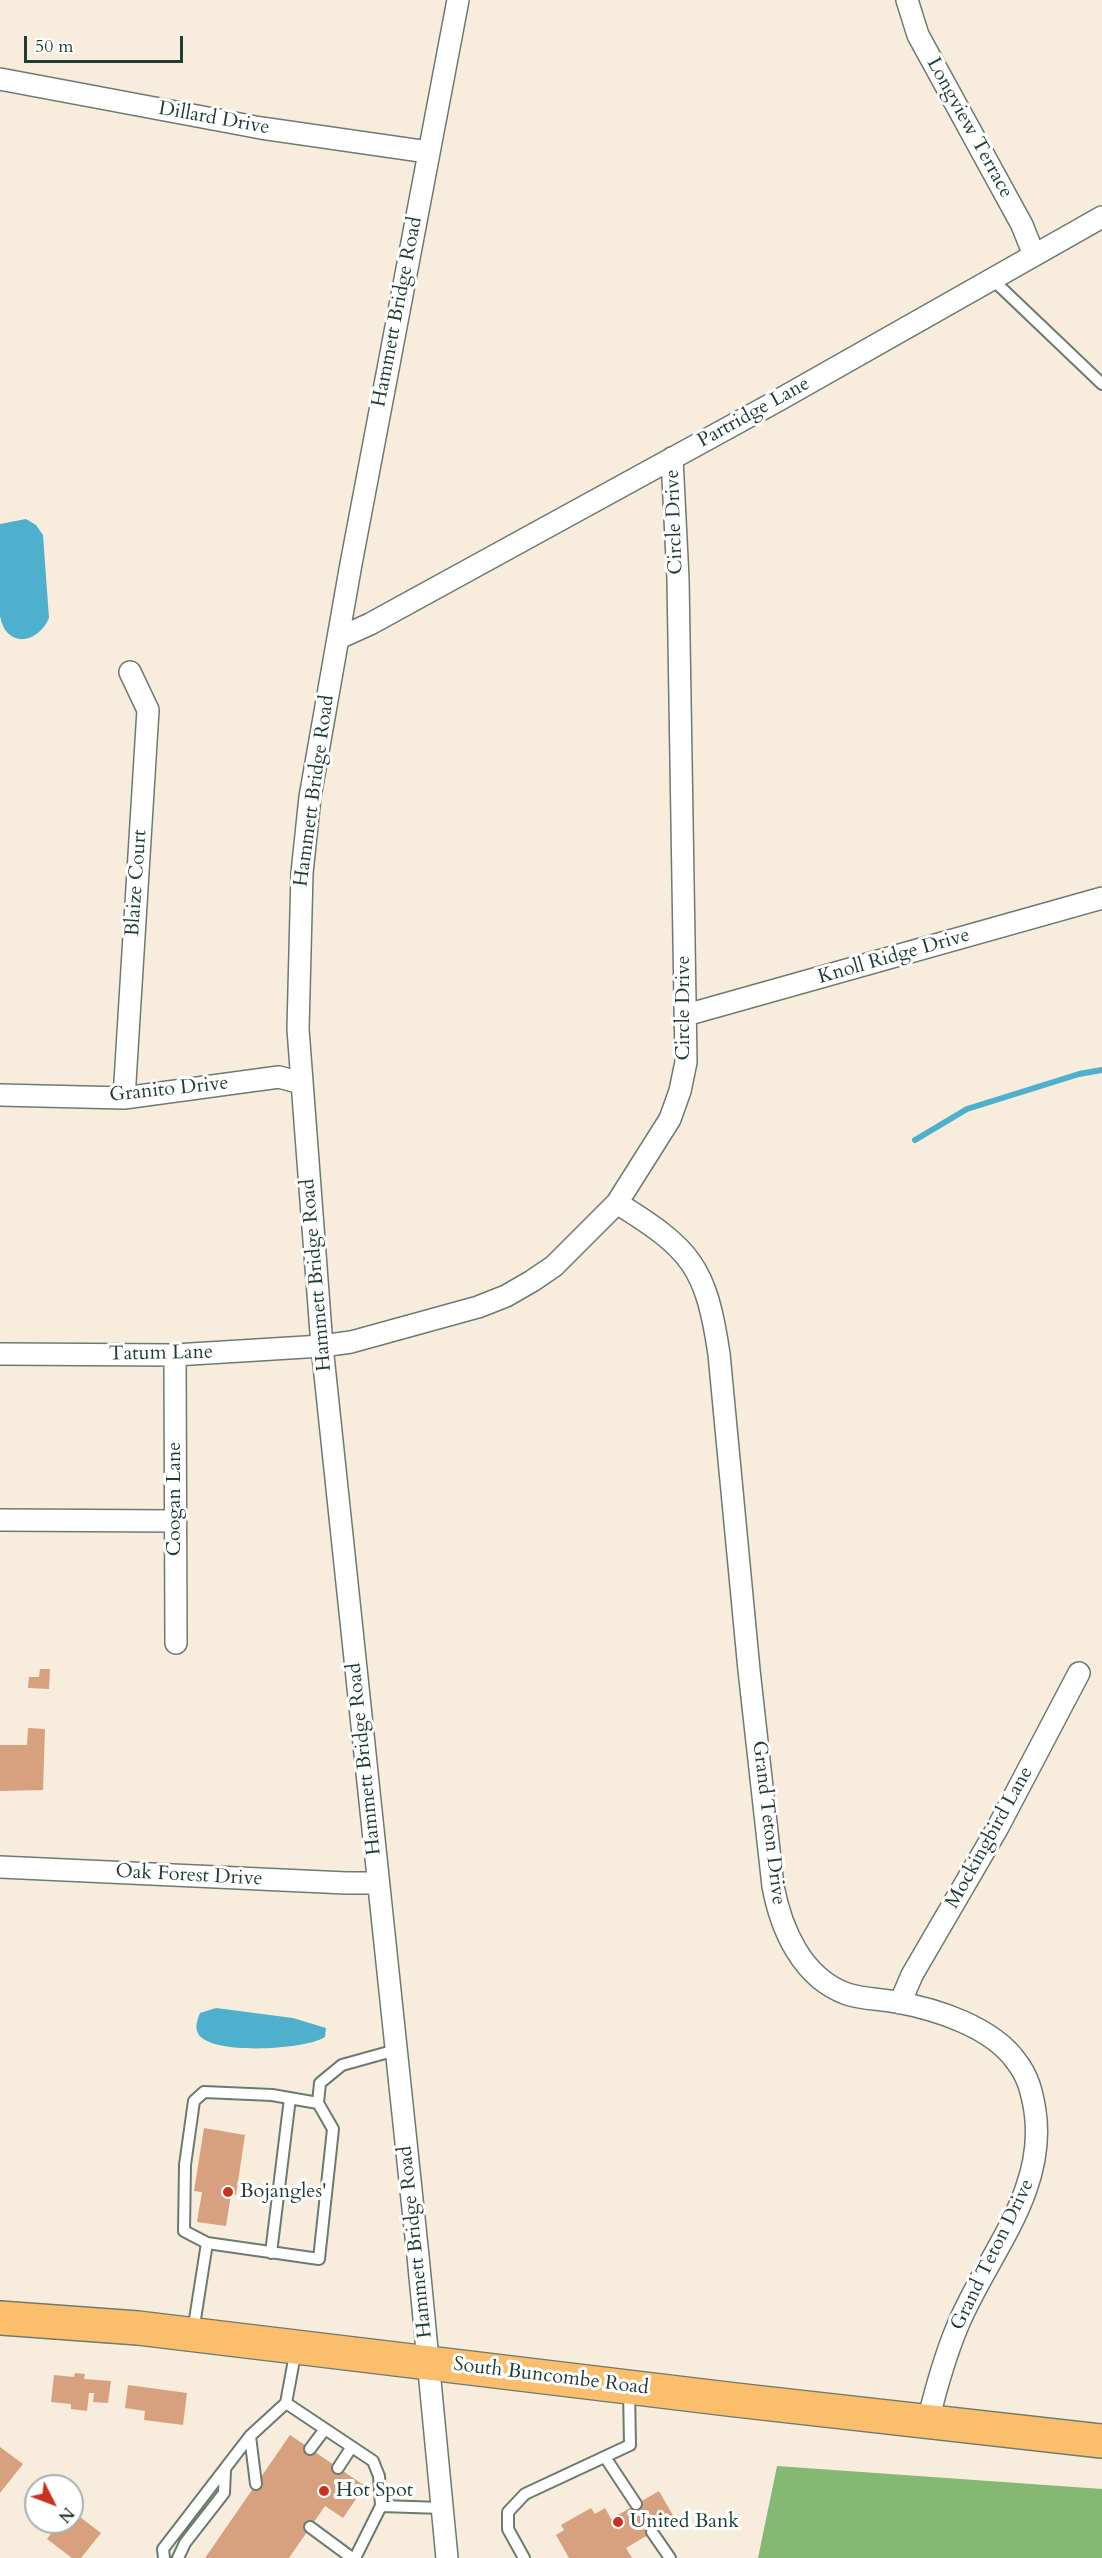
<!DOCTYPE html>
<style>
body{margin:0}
#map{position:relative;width:1102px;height:2558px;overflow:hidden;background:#f8eddd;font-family:Cardo,serif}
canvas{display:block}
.north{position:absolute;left:24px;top:2474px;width:60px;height:60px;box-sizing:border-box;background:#fff;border:2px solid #a5b1ae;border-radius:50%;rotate:132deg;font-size:16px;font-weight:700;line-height:24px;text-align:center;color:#1f3d34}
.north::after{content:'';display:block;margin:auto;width:21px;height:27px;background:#c8321e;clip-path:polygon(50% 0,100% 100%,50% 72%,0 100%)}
.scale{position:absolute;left:24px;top:36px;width:159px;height:27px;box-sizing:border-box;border:3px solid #1f3d34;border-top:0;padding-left:8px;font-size:18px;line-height:21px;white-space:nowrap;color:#1f3d34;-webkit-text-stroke:4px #fff;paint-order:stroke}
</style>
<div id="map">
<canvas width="1102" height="2558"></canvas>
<div class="north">N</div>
<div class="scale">50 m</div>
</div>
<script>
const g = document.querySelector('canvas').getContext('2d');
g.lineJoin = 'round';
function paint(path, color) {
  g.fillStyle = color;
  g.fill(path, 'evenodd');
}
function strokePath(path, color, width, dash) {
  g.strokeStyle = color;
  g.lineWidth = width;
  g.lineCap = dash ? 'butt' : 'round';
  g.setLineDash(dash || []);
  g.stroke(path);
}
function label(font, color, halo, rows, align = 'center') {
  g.font = font + ' Cardo,serif';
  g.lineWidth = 6;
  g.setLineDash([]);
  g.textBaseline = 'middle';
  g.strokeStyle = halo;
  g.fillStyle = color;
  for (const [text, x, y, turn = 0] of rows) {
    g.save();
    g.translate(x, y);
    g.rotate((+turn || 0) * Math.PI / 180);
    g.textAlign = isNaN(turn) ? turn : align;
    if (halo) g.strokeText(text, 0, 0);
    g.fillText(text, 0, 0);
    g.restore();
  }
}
const forest = new Path2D(`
 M 777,2466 L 1102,2489 L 1102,2558 L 758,2558 Z`);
const water = new Path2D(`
 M 26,519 L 36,525 L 43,535 L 49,618 C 38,644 6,649 0,616 L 0,524 Z
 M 216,2008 L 293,2018 L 326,2028 L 325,2037 C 305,2050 213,2055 199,2035 C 194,2028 197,2021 200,2013 Z`);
const stream = new Path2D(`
 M 915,1140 L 967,1109 L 1079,1074 L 1102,1070`);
const building = new Path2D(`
 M 40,1669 L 50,1669 L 49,1689 L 28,1688 L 29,1677 L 39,1677 Z
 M 28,1728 L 45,1729 L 43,1790 L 0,1791 L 0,1745 L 27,1745 Z
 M 204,2128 L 245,2135 L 236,2195 L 231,2194 L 226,2226 L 197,2222 L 202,2192 L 194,2191 Z
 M 75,2373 L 85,2374 L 84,2379 L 111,2381 L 108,2403 L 93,2402 L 94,2393 L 89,2393 L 87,2411 L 71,2409 L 71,2404 L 51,2402 L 54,2375 L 74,2377 Z
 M 128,2385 L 187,2393 L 183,2425 L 144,2420 L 145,2411 L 125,2408 Z
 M 290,2435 L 365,2486 L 343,2518 L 325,2506 L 289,2558 L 205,2558 Z
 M 0,2447 L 23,2464 L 0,2493 Z
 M 659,2491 L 675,2519 L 626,2548 L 632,2558 L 569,2558 L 556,2535 L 564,2530 L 561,2525 L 591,2508 L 595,2514 L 605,2508 L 611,2519 Z
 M 72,2511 L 101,2533 L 81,2558 L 72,2558 L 47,2539 L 60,2522 L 72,2522 Z`);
const lane = new Path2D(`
 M 992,279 L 1102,384
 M 207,2243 L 184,2231 L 185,2165 L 194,2101 L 204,2092 L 272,2095 L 318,2103
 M 271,2253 L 290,2098
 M 193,2332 L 207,2243 L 319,2259 L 333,2129 L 318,2103 L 320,2083 L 342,2065 L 396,2050
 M 286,2403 L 373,2461 L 379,2476 L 381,2506
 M 250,2436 L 256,2484
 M 310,2449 L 325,2429
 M 605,2457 L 636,2504
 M 338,2468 L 351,2448
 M 310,2527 L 352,2558
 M 652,2532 L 670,2558
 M 164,2558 L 163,2549 L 250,2436 L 286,2403 L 296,2349
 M 178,2558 L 185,2543 L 224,2493 L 225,2470
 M 355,2558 L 381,2506 L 442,2508
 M 524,2558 L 508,2529 L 508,2512 L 525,2494 L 630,2445 L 629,2390`);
const street = new Path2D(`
 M 907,0 L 918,35 L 1022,225 L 1034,255
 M 0,79 L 261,128 L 428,152
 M 339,638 L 370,624 L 777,401 L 1102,217
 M 686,1015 L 1102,898
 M 0,1095 L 124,1098 L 279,1077 L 301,1083
 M 124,1098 L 148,710 L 130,672
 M 617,1203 C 691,1249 706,1266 719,1354 L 749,1670 L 773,1886 C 781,1929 802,1978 847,1994 C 862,1999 881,1999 896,2002 C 936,2009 992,2027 1016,2061 C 1028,2076 1032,2092 1035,2111 C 1047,2192 987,2255 958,2325 C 945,2356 936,2388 928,2421
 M 0,1354 L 175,1355 L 322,1346 L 351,1342 L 478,1307 L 506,1296 L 532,1281 L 554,1266 L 617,1203 L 670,1119 L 680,1091 L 686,1062 L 678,579 L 672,458
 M 175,1355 L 176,1643
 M 0,1520 L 175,1521
 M 0,1867 L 346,1883 L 378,1883
 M 900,2003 L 912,1975 L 997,1829 L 1079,1673
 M 447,2558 L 418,2256 L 322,1346 L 298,1029 L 302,873 L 310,797 L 351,564 L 458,0`);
const primary = new Path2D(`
 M 0,2318 L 138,2328 L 736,2400 L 1102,2441`);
const markers = [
 [228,2192,6,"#c8321e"],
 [324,2491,6,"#c8321e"],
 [618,2522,6,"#c8321e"]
];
const streetNames = [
 ["Dillard Drive",214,119,10],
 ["Longview Terrace",969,128,61],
 ["Hammett Bridge Road",398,312,-79],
 ["Partridge Lane",754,413,-29],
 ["Circle Drive",675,522,-92],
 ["Hammett Bridge Road",315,791,-82],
 ["Blaize Court",137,883,-86],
 ["Knoll Ridge Drive",894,957,-16],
 ["Circle Drive",684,1008,-90],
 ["Granito Drive",169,1090,-6],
 ["Hammett Bridge Road",317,1275,-95],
 ["Tatum Lane",161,1354,-1],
 ["Coogan Lane",175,1499,-90],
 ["Hammett Bridge Road",365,1759,-96],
 ["Grand Teton Drive",768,1823,83],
 ["Mockingbird Lane",990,1838,-61],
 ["Oak Forest Drive",189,1876,3],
 ["Hammett Bridge Road",416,2242,-96],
 ["Grand Teton Drive",993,2255,-64],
 ["South Buncombe Road",551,2377,7]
];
const poiNames = [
 ["Bojangles'",240,2192],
 ["Hot Spot",336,2491],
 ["United Bank",630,2522]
];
paint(forest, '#84b873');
paint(water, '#4eb0cd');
strokePath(stream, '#4eb0cd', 6);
paint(building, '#d7a07e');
strokePath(lane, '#6b7b6f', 14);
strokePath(street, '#6b7b6f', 24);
strokePath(primary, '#6b7b6f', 36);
strokePath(lane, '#fff', 10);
strokePath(street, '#fff', 21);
strokePath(primary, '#fabe6d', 33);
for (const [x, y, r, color] of markers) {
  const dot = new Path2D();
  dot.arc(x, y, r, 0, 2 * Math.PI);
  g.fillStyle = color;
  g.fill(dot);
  strokePath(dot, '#fff', 2);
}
label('20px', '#1f3d34', '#fff', streetNames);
label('20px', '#1f3d34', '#fff', poiNames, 'left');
</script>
